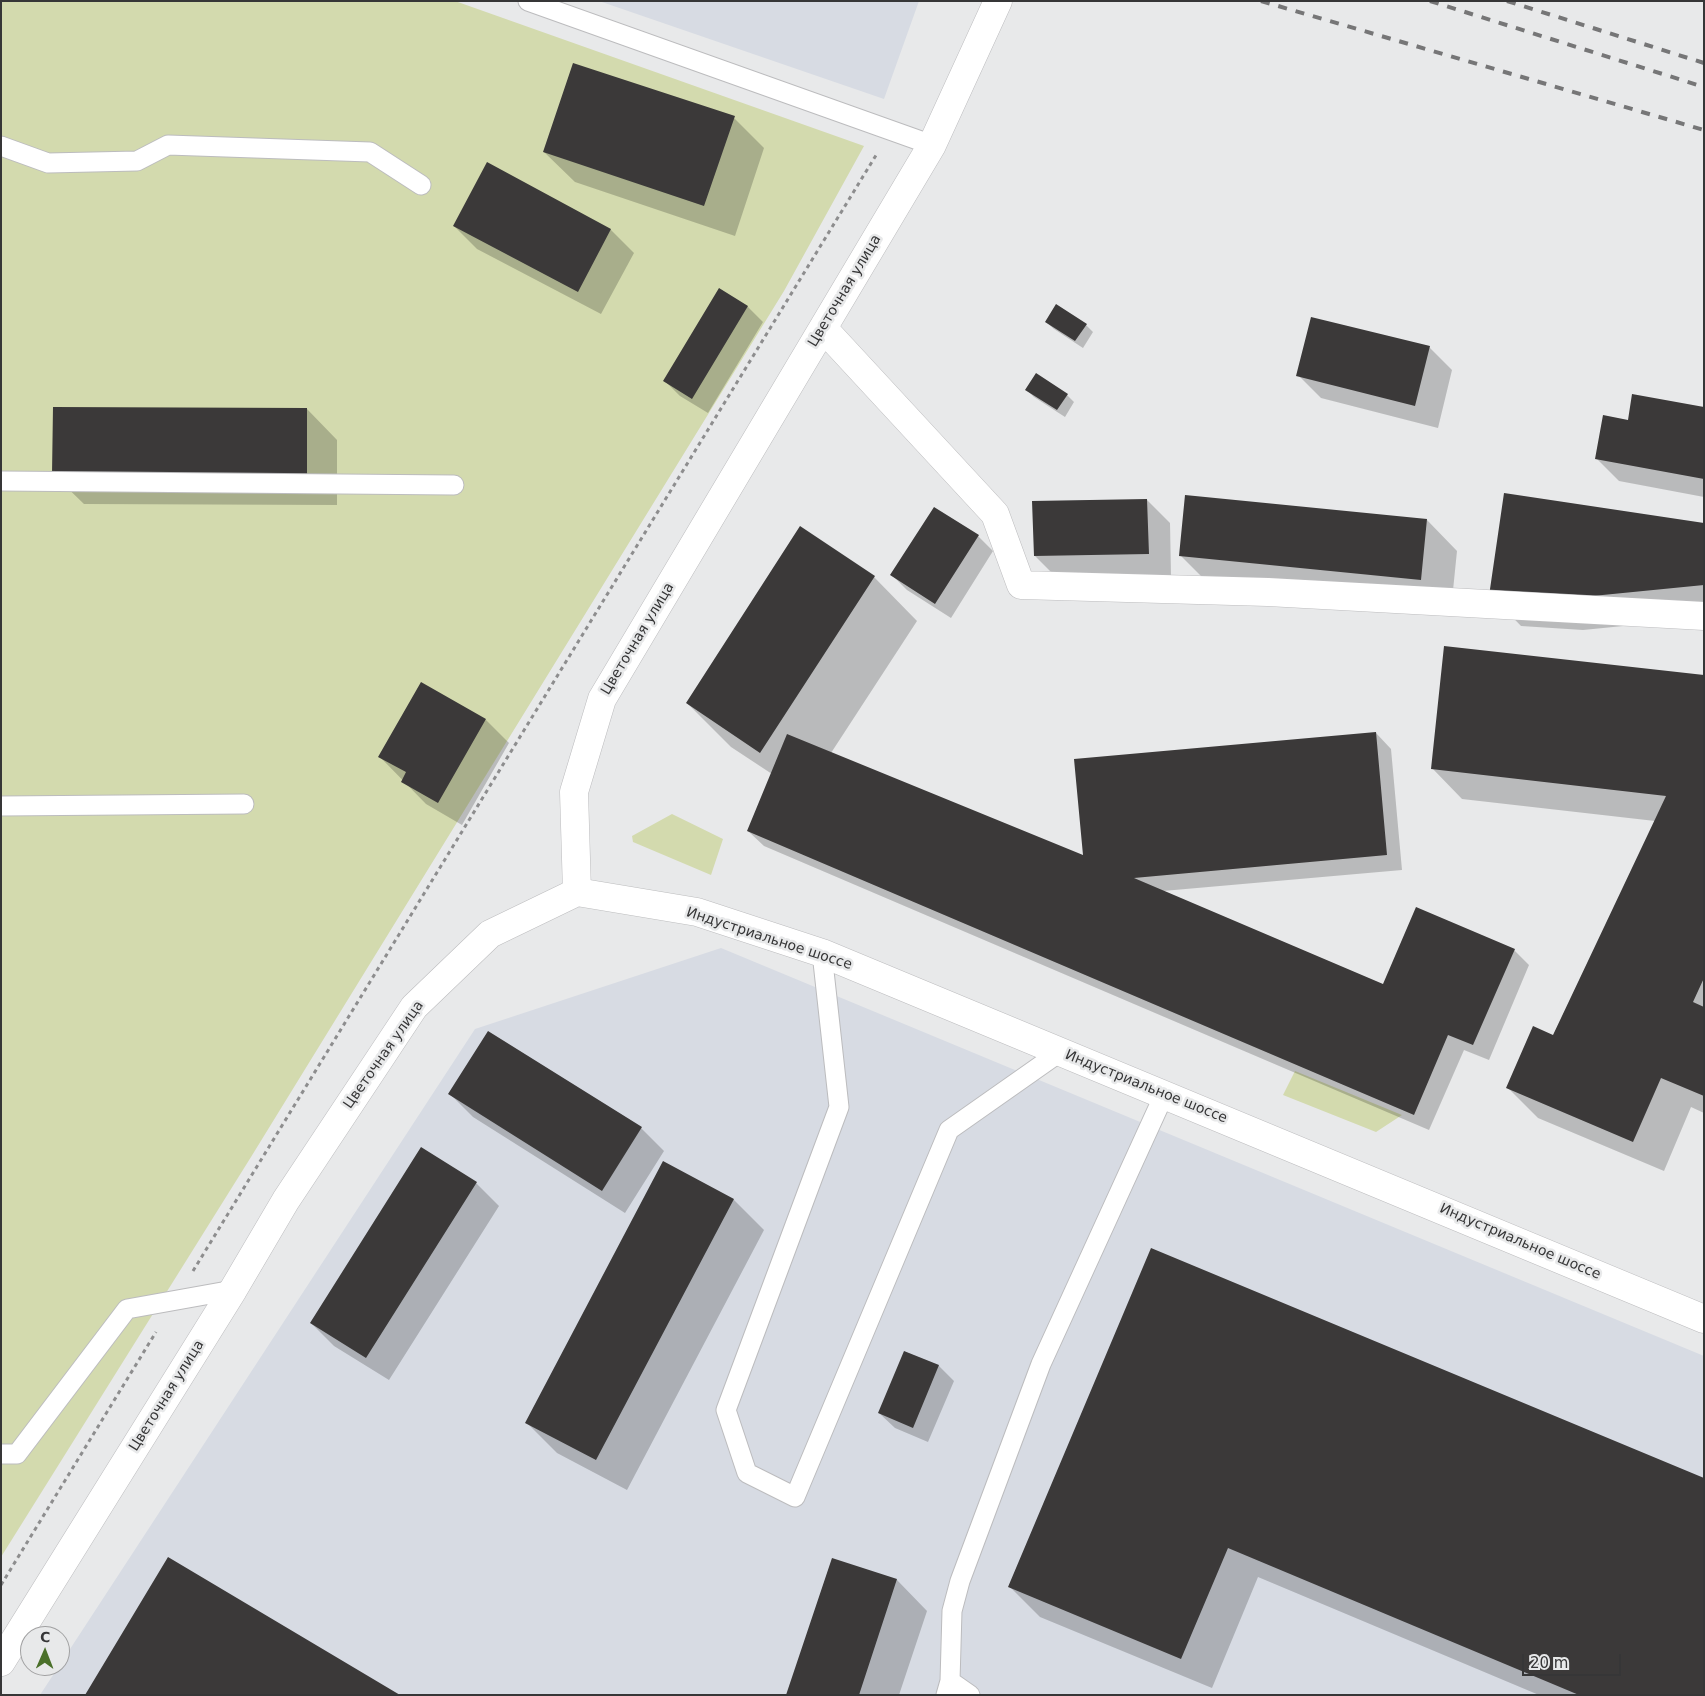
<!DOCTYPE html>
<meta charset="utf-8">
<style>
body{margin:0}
#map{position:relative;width:1705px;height:1696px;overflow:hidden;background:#e8e9ea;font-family:"DejaVu Sans",sans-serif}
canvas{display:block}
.frame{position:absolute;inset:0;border:2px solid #363637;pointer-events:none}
.north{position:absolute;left:20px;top:1626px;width:50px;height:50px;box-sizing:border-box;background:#e8e9ea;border:1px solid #a1a1a2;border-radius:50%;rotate:1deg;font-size:14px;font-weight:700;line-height:20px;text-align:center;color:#363637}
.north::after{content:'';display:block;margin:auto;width:18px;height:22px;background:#4b702a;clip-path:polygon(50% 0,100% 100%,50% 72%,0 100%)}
.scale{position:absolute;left:1522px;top:1654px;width:99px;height:22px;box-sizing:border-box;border:2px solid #363637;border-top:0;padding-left:6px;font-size:15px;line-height:18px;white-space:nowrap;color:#363637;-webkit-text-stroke:4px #e8e9ea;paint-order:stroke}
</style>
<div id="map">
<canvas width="1705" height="1696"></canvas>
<div class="frame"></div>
<div class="north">С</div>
<div class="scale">20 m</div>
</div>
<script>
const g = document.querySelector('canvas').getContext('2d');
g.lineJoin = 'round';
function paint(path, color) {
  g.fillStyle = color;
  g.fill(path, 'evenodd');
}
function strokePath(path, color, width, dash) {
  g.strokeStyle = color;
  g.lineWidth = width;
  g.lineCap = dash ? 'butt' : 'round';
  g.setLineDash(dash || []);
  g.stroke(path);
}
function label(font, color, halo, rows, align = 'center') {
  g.font = font + ' "DejaVu Sans",sans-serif';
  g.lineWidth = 5;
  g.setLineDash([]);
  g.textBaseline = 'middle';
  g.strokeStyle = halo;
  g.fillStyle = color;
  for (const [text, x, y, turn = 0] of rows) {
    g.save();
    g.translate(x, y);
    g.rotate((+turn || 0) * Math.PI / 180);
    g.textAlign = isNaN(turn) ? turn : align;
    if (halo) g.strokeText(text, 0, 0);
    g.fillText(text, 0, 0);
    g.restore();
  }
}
const built = new Path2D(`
 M 599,1 L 919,1 L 884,99 Z
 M 721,948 L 1704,1356 L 1704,1695 L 40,1695 L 475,1029 Z`);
const green = new Path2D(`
 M 1,1 L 455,1 L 864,146 L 784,291 L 251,1157 L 1,1557 Z
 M 672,814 L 723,839 L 711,875 L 633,842 L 632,836 Z
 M 1295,1071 L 1402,1115 L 1376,1132 L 1283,1095 Z`);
const shadow = new Path2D(`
 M 734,118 L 764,148 L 735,236 L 575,182 L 544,152 Z
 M 487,164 L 611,230 L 634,253 L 601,314 L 477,249 L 454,226 Z
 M 720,290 L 748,307 L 763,322 L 708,413 L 680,396 L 665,381 Z
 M 1046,322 L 1086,325 L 1093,332 L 1083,348 L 1054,329 Z
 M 1429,347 L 1452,370 L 1438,428 L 1321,398 L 1298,375 Z
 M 1027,390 L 1067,395 L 1074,402 L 1065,417 L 1034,397 Z
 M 307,409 L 337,440 L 337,505 L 84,504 L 53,474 Z
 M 1704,409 L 1704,497 L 1619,481 L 1596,458 L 1629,421 Z
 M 1147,500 L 1170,523 L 1171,576 L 1058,579 L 1035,556 Z
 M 1427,520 L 1457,551 L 1451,610 L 1210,585 L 1180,555 Z
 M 1704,524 L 1704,618 L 1583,630 L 1521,626 L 1491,595 Z
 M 978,536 L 993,551 L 951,618 L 907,590 L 892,575 Z
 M 874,577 L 917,621 L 831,753 L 1084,857 L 1376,733 L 1391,749 L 1402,870 L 1163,891 L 1384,985 L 1514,950 L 1529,965 L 1489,1060 L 1464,1050 L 1429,1130 L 764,846 L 748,831 L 772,774 L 731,747 L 687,703 Z
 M 1704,677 L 1704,1113 L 1691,1107 L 1664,1171 L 1538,1118 L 1508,1088 L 1553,1036 L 1655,821 L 1462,799 L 1432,768 Z
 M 486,720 L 509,743 L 462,825 L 426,804 L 380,757 Z
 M 450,1094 L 641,1128 L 664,1151 L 625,1213 L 473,1117 Z
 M 664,1163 L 734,1200 L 764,1230 L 627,1490 L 557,1453 L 527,1423 Z
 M 476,1183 L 499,1206 L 389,1380 L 334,1346 L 311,1323 Z
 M 1152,1249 L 1704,1695 L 1539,1695 L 1258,1577 L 1212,1688 L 1040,1617 L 1009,1586 Z
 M 905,1352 L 939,1366 L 954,1381 L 928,1442 L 895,1428 L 879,1413 Z
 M 832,1559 L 897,1580 L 927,1611 L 899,1695 L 787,1695 Z`);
const building = new Path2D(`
 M 573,63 L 735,116 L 704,206 L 543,152 Z
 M 487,162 L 611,229 L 578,292 L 453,226 Z
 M 719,288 L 748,306 L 692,399 L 663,381 Z
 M 1056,304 L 1087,324 L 1075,341 L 1045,322 Z
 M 1311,317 L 1430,346 L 1415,406 L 1296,376 Z
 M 1036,373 L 1068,394 L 1057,410 L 1025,390 Z
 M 1632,394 L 1704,407 L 1704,479 L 1595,459 L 1603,415 L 1628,420 Z
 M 53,407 L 307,408 L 307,475 L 52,474 Z
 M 1504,493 L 1704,523 L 1704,585 L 1552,600 L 1489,596 Z
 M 1185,495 L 1427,519 L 1421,580 L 1179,556 Z
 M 1147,499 L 1149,554 L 1034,556 L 1032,501 Z
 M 934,507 L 979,535 L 935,604 L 890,575 Z
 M 800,526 L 875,576 L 760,753 L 686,703 Z
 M 1444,646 L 1704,675 L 1704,978 L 1693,1002 L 1704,1007 L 1704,1096 L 1661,1078 L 1633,1142 L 1506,1088 L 1533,1026 L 1553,1035 L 1666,796 L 1431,769 Z
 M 421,682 L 486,719 L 438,803 L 401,782 L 406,772 L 378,757 Z
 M 1376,732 L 1387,855 L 1134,878 L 1383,984 L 1416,907 L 1515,949 L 1473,1045 L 1448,1035 L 1414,1115 L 747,831 L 787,734 L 1083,855 L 1074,759 Z
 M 488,1031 L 642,1127 L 602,1191 L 448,1094 Z
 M 421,1147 L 477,1182 L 366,1358 L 310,1323 Z
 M 663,1161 L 734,1199 L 596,1460 L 525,1423 Z
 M 1151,1248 L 1704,1478 L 1704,1695 L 1579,1695 L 1228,1548 L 1181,1659 L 1008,1587 Z
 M 904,1351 L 939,1365 L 913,1428 L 878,1413 Z
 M 168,1557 L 400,1695 L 85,1695 Z
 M 832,1558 L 897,1579 L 859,1695 L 786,1695 Z`);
const path = new Path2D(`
 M 193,1271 L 878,152
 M 1,1585 L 156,1332`);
const service = new Path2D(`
 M 528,1 L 932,145
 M 1,146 L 48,163 L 137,161 L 168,145 L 370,152 L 421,185
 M 1,481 L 454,485
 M 1,806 L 244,804
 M 822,953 L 839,1107 L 726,1410 L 747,1473 L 795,1497 L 949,1130 L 1060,1052
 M 1,1454 L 17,1454 L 127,1309 L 233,1290
 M 950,1681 L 970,1695
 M 946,1695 L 950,1681 L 952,1611 L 960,1581 L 1041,1364 L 1164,1095`);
const minor = new Path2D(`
 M 823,328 L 995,514 L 1021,585 L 1268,592 L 1704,616
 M 577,892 L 574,792 L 602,699 L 932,145 L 998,1`);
const tertiary = new Path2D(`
 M 1,1662 L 233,1290 L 286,1200 L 414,1007 L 490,934 L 577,892 L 697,912 L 822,953 L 1704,1319`);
const rail = new Path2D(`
 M 1261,1 L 1704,130
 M 1430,1 L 1704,87
 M 1507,1 L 1704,63`);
const streetNames = [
 ["Цветочная улица",845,291,-59],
 ["Цветочная улица",638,639,-59],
 ["Индустриальное шоссе",769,939,18],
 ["Цветочная улица",384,1055,-55],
 ["Индустриальное шоссе",1146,1087,22],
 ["Индустриальное шоссе",1520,1242,23],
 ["Цветочная улица",167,1396,-58]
];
paint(built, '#d7dbe3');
paint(green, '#d3daae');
paint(shadow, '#0003');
paint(building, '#3b3939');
strokePath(service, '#bcbcbe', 21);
strokePath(minor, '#bcbcbe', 29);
strokePath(tertiary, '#bcbcbe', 29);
strokePath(path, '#8d8d8e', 3, [4, 4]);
strokePath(service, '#fff', 19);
strokePath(minor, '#fff', 28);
strokePath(tertiary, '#fff', 28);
strokePath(rail, '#767677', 4, [9, 9]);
label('14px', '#363637', '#e8e9ea', streetNames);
</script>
